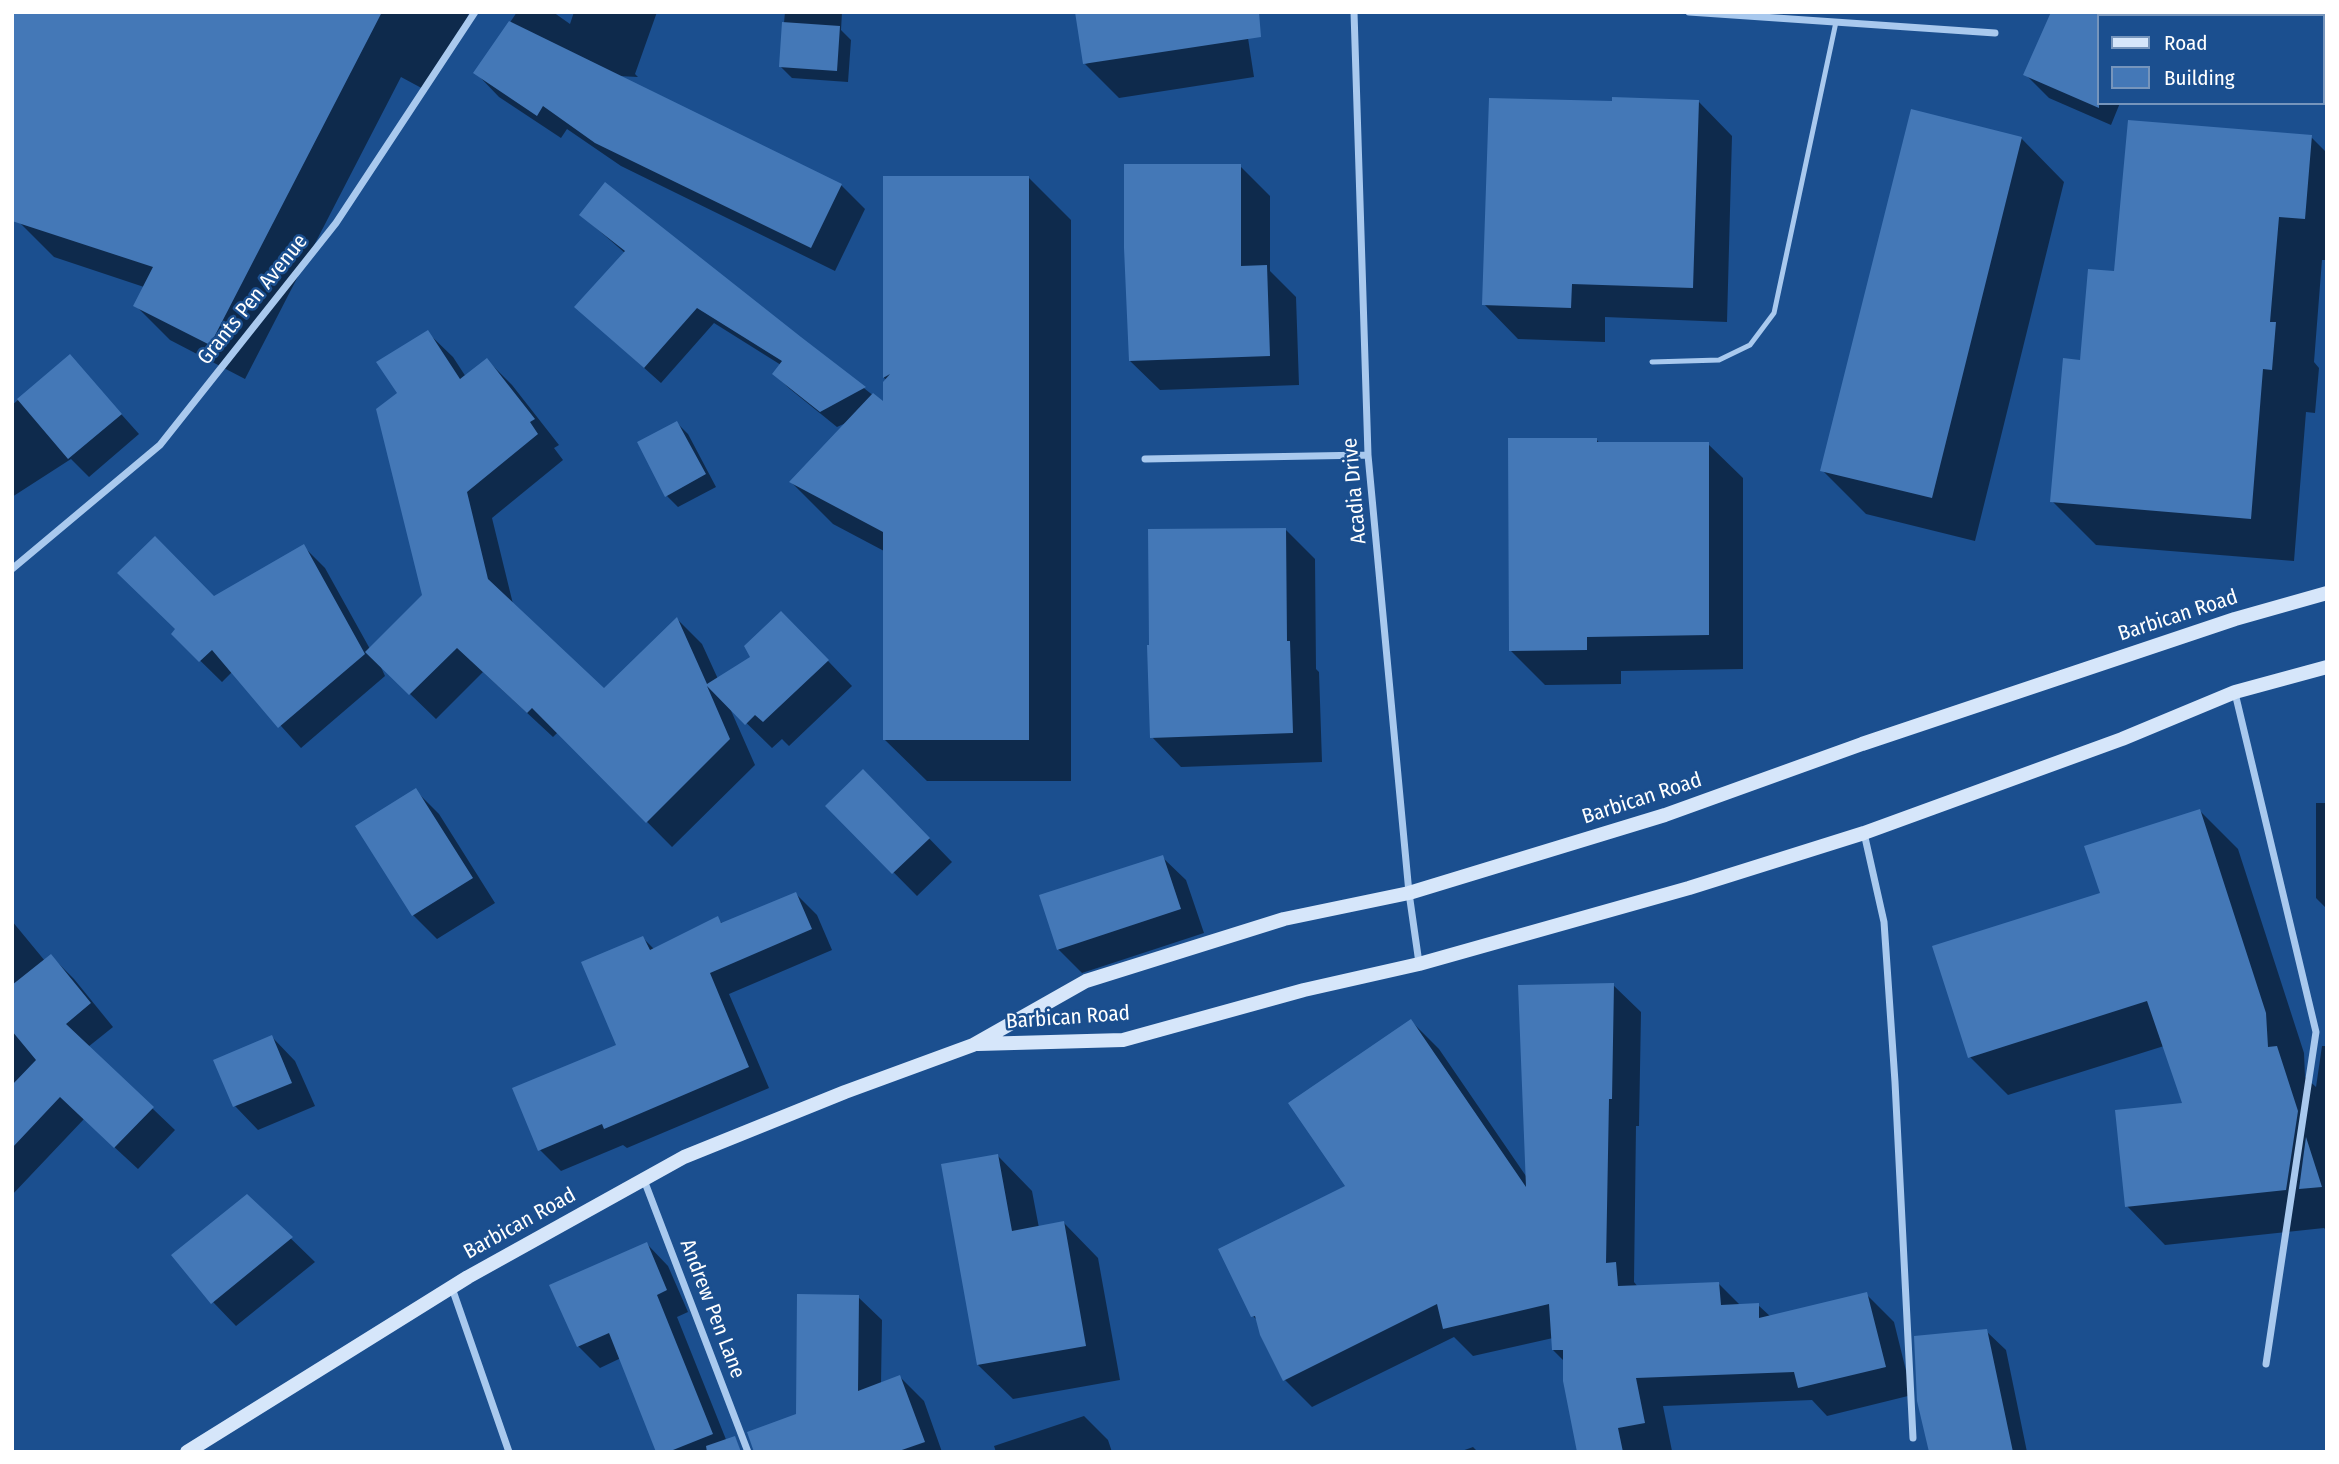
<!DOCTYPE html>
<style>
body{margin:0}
#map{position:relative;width:2339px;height:1464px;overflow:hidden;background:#1b4f8f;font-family:"Fira Sans Condensed",sans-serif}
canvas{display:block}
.frame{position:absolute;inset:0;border:14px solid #fff;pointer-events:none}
.legend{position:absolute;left:2097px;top:14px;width:228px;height:91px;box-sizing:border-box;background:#1b4f8f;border:2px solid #7695bc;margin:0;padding:9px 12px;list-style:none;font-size:21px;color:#fff}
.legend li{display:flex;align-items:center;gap:14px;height:35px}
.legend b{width:35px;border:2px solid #7695bc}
</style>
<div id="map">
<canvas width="2339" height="1464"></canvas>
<div class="frame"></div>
<ul class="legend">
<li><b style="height:9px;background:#d6e6fa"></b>Road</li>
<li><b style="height:19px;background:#4478b7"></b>Building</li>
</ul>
</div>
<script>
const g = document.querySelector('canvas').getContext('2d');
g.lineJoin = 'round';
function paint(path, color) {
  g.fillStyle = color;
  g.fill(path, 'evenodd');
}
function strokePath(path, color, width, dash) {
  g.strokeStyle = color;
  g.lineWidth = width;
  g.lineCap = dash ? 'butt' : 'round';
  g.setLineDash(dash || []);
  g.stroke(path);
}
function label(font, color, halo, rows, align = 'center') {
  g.font = font + ' "Fira Sans Condensed",sans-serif';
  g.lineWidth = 5;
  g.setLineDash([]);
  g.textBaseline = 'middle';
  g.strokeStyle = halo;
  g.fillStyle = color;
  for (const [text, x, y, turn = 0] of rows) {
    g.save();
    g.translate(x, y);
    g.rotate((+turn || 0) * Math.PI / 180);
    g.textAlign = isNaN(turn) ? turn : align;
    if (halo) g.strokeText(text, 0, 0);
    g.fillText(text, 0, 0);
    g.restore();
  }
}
const shadow = new Path2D(`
 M 12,12 L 470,12 L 427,91 L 401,77 L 245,379 L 170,340 L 135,305 L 144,287 L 54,257 L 19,222 Z
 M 517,12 L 553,12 L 570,24 L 574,12 L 657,12 L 635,74 L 638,77 L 618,76 L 841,185 L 865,209 L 835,271 L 621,166 L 567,129 L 561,138 L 499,97 L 476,73 Z
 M 785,12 L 842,12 L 841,30 L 851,40 L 848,82 L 792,78 L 780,66 Z
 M 1244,12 L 1254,77 L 1119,98 L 1085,64 Z
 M 2053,12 L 2161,12 L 2160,16 L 2099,16 L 2099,103 L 2120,103 L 2111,125 L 2049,98 L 2026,75 Z
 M 1698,101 L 1732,136 L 1727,322 L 1605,317 L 1605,342 L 1518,339 L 1484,304 L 1614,103 Z
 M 2311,137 L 2327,153 L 2327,260 L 2322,260 L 2314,362 L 2319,368 L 2315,413 L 2306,412 L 2294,561 L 2096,545 L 2052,501 L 2082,361 L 2116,273 Z
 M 2021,138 L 2064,182 L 1975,541 L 1866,514 L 1822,470 Z
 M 1240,166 L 1270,196 L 1270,271 L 1296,297 L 1299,385 L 1160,390 L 1130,361 Z
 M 884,177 L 1028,177 L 1071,220 L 1071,781 L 927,781 L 884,739 L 884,551 L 833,524 L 791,482 L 846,423 L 837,427 L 790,389 L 774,374 L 781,365 L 714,323 L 661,383 L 576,307 L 625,253 L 581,215 L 606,184 L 884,404 L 887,380 L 884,378 Z
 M 427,332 L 453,357 L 466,377 L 487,360 L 512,385 L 559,445 L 554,448 L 563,460 L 492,518 L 513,604 L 604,690 L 677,619 L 702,644 L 718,679 L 806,638 L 852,686 L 789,746 L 782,739 L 772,748 L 729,706 L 755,765 L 672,847 L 558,732 L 553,737 L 483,672 L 436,719 L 380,665 L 385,676 L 301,748 L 232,672 L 222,682 L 173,634 L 214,598 L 304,547 L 325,568 L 370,649 L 424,595 L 399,393 Z
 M 70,357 L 139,434 L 89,477 L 71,459 L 12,497 L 12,405 Z
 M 677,423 L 688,434 L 716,487 L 678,507 L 667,496 Z
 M 1597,440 L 1600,444 L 1708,444 L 1743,478 L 1743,669 L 1621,671 L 1621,684 L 1545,685 L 1511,651 Z
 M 1285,529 L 1315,559 L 1316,669 L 1319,672 L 1322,762 L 1181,767 L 1152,737 Z
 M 416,791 L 439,814 L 495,903 L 437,939 L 413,915 Z
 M 887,795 L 952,862 L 917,896 L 828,806 Z
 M 2316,803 L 2327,803 L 2327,909 L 2316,898 Z
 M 2200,811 L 2238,849 L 2304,1053 L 2305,1077 L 2316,1087 L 2322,1046 L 2327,1046 L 2327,1231 L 2324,1228 L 2165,1245 L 2127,1206 L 2184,1104 L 2164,1046 L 2008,1095 L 1970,1057 L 2102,894 Z
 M 1162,857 L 1186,880 L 1204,933 L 1082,973 L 1058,949 Z
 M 796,894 L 817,915 L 832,950 L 729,994 L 769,1088 L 627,1148 L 623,1145 L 561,1171 L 540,1150 L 618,1046 L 643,938 L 655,950 L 717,919 L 723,924 Z
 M 12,921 L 45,961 L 51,956 L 74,979 L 113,1027 L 88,1047 L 175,1130 L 138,1169 L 84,1119 L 12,1195 Z
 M 1613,985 L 1641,1012 L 1639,1126 L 1636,1126 L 1634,1282 L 1638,1287 L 1718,1283 L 1740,1305 L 1758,1305 L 1771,1317 L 1866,1294 L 1894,1322 L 1912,1395 L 1827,1416 L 1812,1400 L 1663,1406 L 1672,1451 L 1578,1452 L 1564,1361 L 1553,1350 L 1553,1338 L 1473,1356 L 1454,1337 L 1312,1407 L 1284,1379 L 1259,1322 L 1253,1316 L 1348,1186 L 1411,1021 L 1439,1049 L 1528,1179 Z
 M 272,1037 L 295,1061 L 315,1106 L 258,1130 L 235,1106 L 215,1061 Z
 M 998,1156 L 1032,1191 L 1039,1228 L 1064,1223 L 1098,1258 L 1120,1380 L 1013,1399 L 978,1365 Z
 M 247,1196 L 315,1262 L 236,1326 L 213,1302 Z
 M 647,1244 L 668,1266 L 688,1312 L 677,1317 L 731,1452 L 658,1452 L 621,1358 L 600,1368 L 578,1346 Z
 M 858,1297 L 882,1320 L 881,1384 L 900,1377 L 924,1401 L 942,1452 L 775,1452 L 797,1415 Z
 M 1986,1331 L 2006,1350 L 2027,1452 L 1930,1452 Z
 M 1084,1416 L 1108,1440 L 1112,1452 L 996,1452 L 994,1446 Z
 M 1473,1447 L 1478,1452 L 1459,1452 Z`);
const building = new Path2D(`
 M 12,12 L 382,12 L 210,345 L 133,306 L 153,267 L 12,221 Z
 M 1075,12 L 1259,12 L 1261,37 L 1083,64 Z
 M 2051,12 L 2099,12 L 2099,108 L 2023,75 Z
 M 509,21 L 842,184 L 811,248 L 595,143 L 543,106 L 537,116 L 473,73 Z
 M 782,22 L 840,26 L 837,71 L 779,67 Z
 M 1612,97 L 1699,100 L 1693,288 L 1572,284 L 1571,308 L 1482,305 L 1489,98 L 1612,101 Z
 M 1911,109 L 2022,137 L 1932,498 L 1820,471 Z
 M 2128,120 L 2312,135 L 2305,219 L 2279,217 L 2270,322 L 2276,322 L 2272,370 L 2263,369 L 2251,519 L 2050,502 L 2063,358 L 2080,360 L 2088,269 L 2114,271 Z
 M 1124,164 L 1241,164 L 1241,266 L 1267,265 L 1270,356 L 1129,361 L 1124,248 Z
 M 883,176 L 1029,176 L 1029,740 L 883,740 L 883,532 L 789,482 L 873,393 L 883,401 L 883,382 L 890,374 L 883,378 Z
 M 605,182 L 801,337 L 866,387 L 820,412 L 772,374 L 782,361 L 697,308 L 644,368 L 574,307 L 625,251 L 579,215 Z
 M 428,330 L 460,379 L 487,358 L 535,419 L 530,422 L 538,434 L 467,492 L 488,579 L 604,688 L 677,617 L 707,684 L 750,657 L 744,646 L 781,611 L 829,660 L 763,722 L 755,715 L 745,725 L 707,686 L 730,739 L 646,823 L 532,708 L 527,713 L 457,648 L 409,695 L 365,652 L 422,595 L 376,409 L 397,393 L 376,362 Z
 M 70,354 L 122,414 L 68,459 L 17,399 Z
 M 677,421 L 706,474 L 665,497 L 637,442 Z
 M 1508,438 L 1597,438 L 1597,442 L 1709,442 L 1709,635 L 1587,637 L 1587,650 L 1509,651 Z
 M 1286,528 L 1287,641 L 1290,641 L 1293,733 L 1150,738 L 1147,645 L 1149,645 L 1148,529 Z
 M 155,536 L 214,596 L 304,544 L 365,654 L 278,728 L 212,650 L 199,662 L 171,634 L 175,629 L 117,573 Z
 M 863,769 L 930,838 L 892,874 L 825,806 Z
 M 416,788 L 473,878 L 412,916 L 355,826 Z
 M 2200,809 L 2266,1013 L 2268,1047 L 2277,1046 L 2298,1111 L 2286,1190 L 2125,1207 L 2115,1110 L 2182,1103 L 2147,1001 L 1968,1058 L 1932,946 L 2100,893 L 2084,846 Z
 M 1163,855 L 1181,909 L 1057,950 L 1039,895 Z
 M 796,892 L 812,929 L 710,973 L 749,1067 L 604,1129 L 602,1124 L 538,1151 L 512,1088 L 616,1045 L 581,962 L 643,936 L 650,950 L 718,916 L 721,923 Z
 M 51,954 L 91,1003 L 66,1024 L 154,1107 L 114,1148 L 60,1097 L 12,1148 L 12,1085 L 36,1060 L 12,1031 L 12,985 Z
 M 1614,983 L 1612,1099 L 1609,1099 L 1606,1263 L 1616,1262 L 1618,1286 L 1719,1282 L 1721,1305 L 1759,1303 L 1759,1318 L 1867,1292 L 1886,1367 L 1798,1388 L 1794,1372 L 1636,1378 L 1645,1423 L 1618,1428 L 1623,1452 L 1577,1452 L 1563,1381 L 1563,1350 L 1552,1350 L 1549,1304 L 1443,1329 L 1437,1304 L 1283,1381 L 1260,1335 L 1255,1316 L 1251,1317 L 1218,1249 L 1345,1186 L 1288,1103 L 1411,1019 L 1526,1187 L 1518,985 Z
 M 272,1035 L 292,1083 L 233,1107 L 213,1060 Z
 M 2306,1137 L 2322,1187 L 2299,1189 Z
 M 998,1154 L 1012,1231 L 1064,1221 L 1086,1346 L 977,1365 L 941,1164 Z
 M 247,1194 L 293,1237 L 211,1304 L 171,1255 Z
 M 647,1242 L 667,1290 L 657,1295 L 713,1434 L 668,1452 L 656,1452 L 609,1333 L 577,1347 L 549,1285 Z
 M 797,1294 L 859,1295 L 858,1391 L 900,1375 L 925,1442 L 896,1452 L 754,1452 L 747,1432 L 796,1414 Z
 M 1987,1329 L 2013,1452 L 1929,1452 L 1917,1401 L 1914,1336 Z
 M 735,1436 L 741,1452 L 707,1452 L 706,1446 Z`);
const lane = new Path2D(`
 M 1652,362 L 1719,360 L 1750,345 L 1774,313 L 1836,22`);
const street = new Path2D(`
 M 1354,12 L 1368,455 L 1409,893 L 1419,963
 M 1689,12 L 1995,33
 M 1145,459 L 1368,455
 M 12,569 L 160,445 L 336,223 L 475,12
 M 2235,693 L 2316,1032 L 2266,1364
 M 1864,833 L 1884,922 L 1895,1082 L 1913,1438
 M 644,1180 L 748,1452
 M 452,1288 L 509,1452`);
const secondary = new Path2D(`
 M 978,1044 L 1123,1040 L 1304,990 L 1419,964 L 1689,888 L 1864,833 L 2122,739 L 2235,692 L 2327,667
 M 187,1452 L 468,1277 L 684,1157 L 845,1092 L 973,1045 L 1086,981 L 1284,919 L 1409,893 L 1665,815 L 1862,744 L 2235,619 L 2327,593`);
const streetNames = [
 ["Grants Pen Avenue",253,300,-51],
 ["Acadia Drive",1355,491,-95],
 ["Barbican Road",2178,616,-18],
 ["Barbican Road",1642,799,-18],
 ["Barbican Road",1068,1018,-4],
 ["Barbican Road",520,1224,-29],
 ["Andrew Pen Lane",712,1309,69]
];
paint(shadow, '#0007');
paint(building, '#4478b7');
strokePath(lane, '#a9c9ee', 5);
strokePath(street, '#a9c9ee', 7);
strokePath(secondary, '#d6e6fa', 14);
label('21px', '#fff', '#1b4f8f', streetNames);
</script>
